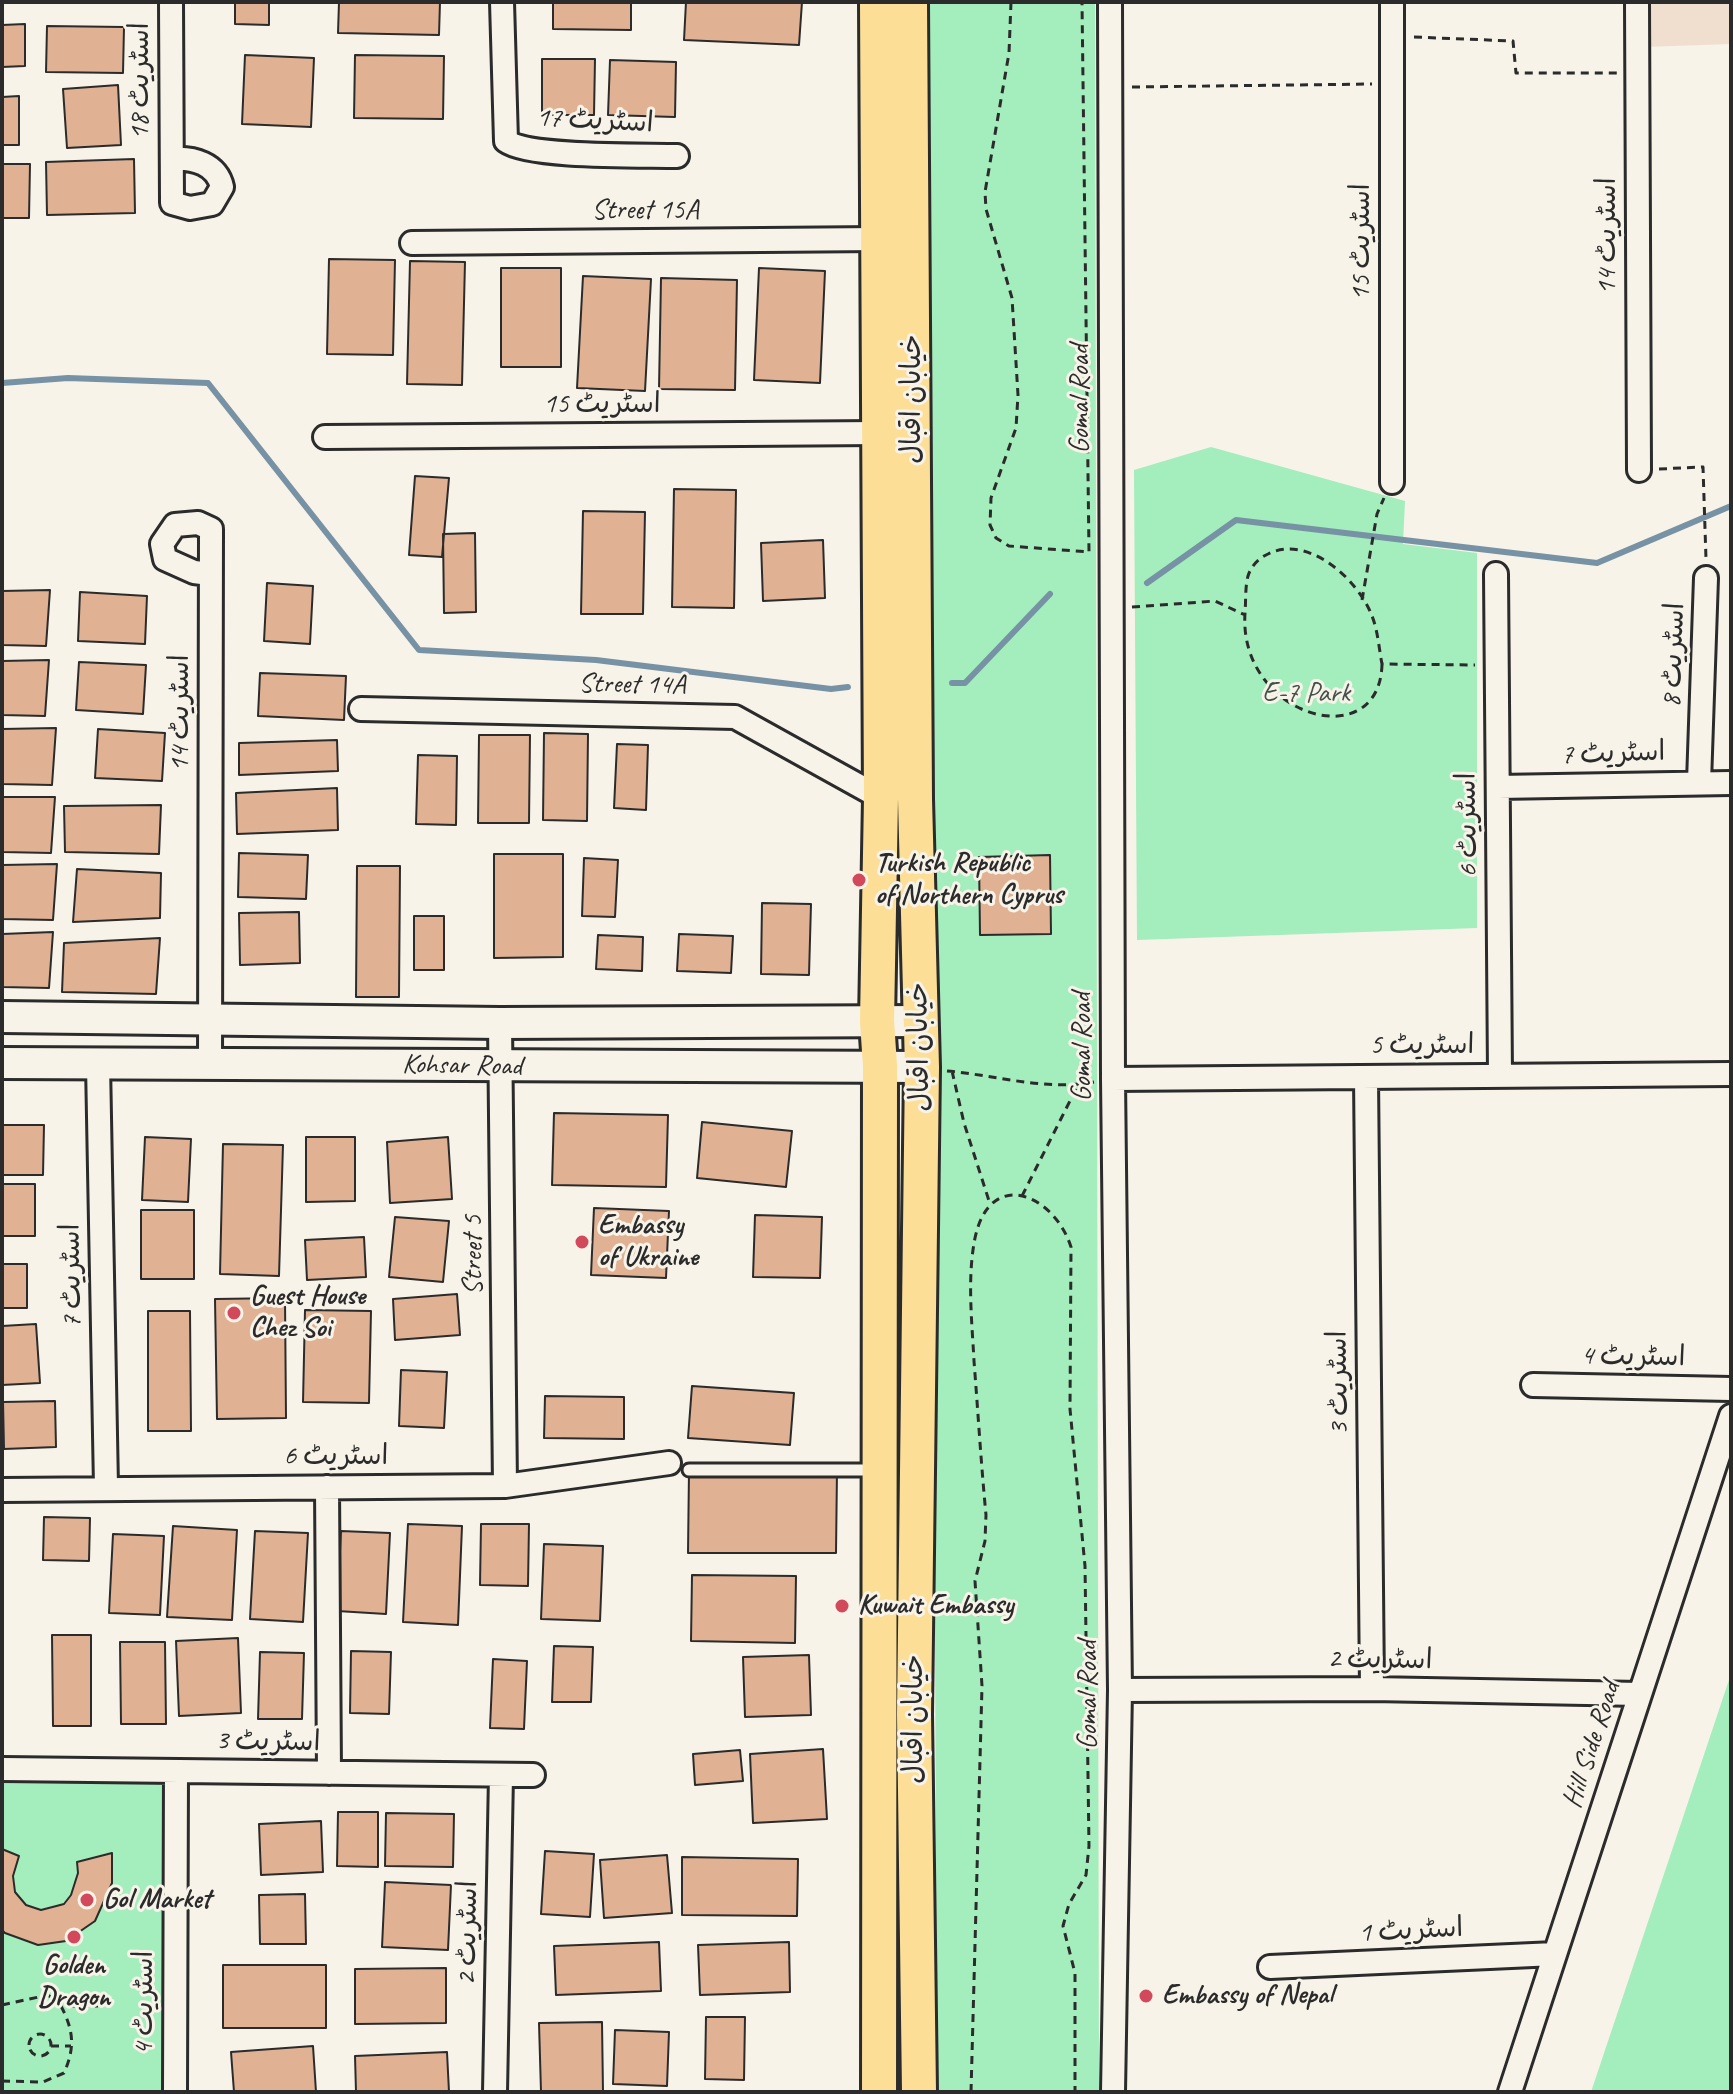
<!DOCTYPE html>
<meta charset="utf-8">
<style>
body{margin:0}
#map{position:relative;width:1733px;height:2094px;overflow:hidden;background:#f7f3e8;font-family:Caveat,sans-serif}
canvas{display:block}
.frame{position:absolute;inset:0;border:4px solid #2b2b2b;pointer-events:none}
</style>
<div id="map">
<canvas width="1733" height="2094"></canvas>
<div class="frame"></div>
</div>
<script>
const g = document.querySelector('canvas').getContext('2d');
g.lineJoin = 'round';
function paint(path, color) {
  g.fillStyle = color;
  g.fill(path, 'evenodd');
}
function strokePath(path, color, width, dash) {
  g.strokeStyle = color;
  g.lineWidth = width;
  g.lineCap = dash ? 'butt' : 'round';
  g.setLineDash(dash || []);
  g.stroke(path);
}
function label(font, color, halo, rows, align = 'center') {
  g.font = font + ' Caveat,"Playpen Sans Arabic",sans-serif';
  g.lineWidth = 6;
  g.setLineDash([]);
  g.textBaseline = 'middle';
  g.strokeStyle = halo;
  g.fillStyle = color;
  for (const [text, x, y, turn = 0] of rows) {
    g.save();
    g.translate(x, y);
    g.rotate((+turn || 0) * Math.PI / 180);
    g.textAlign = isNaN(turn) ? turn : align;
    if (halo) g.strokeText(text, 0, 0);
    g.fillText(text, 0, 0);
    g.restore();
  }
}
const built = new Path2D(`
 M 1644,2 L 1731,2 L 1731,44 L 1644,47 Z`);
const green = new Path2D(`
 M 928,2 L 1095,2 L 1099,2092 L 937,2092 Z
 M 1211,447 L 1405,501 L 1403,544 L 1477,553 L 1477,928 L 1137,940 L 1134,470 Z
 M 1731,1674 L 1731,2092 L 1591,2092 Z
 M 2,1769 L 176,1771 L 175,2092 L 2,2092 Z`);
const stream = new Path2D(`
 M 2,383 L 68,378 L 208,383 L 419,650 L 596,660 L 831,689 L 848,687
 M 1147,583 L 1236,520 L 1597,563 L 1731,506
 M 952,683 L 965,683 L 1050,594`);
const building = new Path2D(`
 M 235,2 L 269,2 L 269,25 L 235,24 Z
 M 339,2 L 440,2 L 439,35 L 338,33 Z
 M 553,2 L 631,2 L 631,30 L 553,29 Z
 M 686,2 L 802,2 L 799,45 L 684,40 Z
 M 25,24 L 25,66 L 2,67 L 2,25 Z
 M 47,26 L 124,27 L 123,73 L 46,72 Z
 M 245,55 L 314,58 L 311,127 L 242,124 Z
 M 355,55 L 444,56 L 443,119 L 354,118 Z
 M 542,59 L 595,59 L 594,115 L 542,115 Z
 M 610,60 L 676,62 L 675,117 L 608,115 Z
 M 118,85 L 121,145 L 67,148 L 63,89 Z
 M 19,96 L 19,145 L 2,145 L 2,97 Z
 M 134,159 L 135,213 L 47,215 L 46,162 Z
 M 2,164 L 30,164 L 29,218 L 2,218 Z
 M 329,259 L 395,260 L 393,355 L 327,354 Z
 M 410,261 L 465,262 L 462,385 L 407,384 Z
 M 501,268 L 561,268 L 561,367 L 501,367 Z
 M 759,268 L 825,271 L 820,383 L 754,380 Z
 M 583,276 L 651,279 L 645,391 L 577,388 Z
 M 661,278 L 737,280 L 735,390 L 659,389 Z
 M 415,476 L 449,478 L 442,557 L 409,555 Z
 M 674,489 L 736,490 L 734,608 L 672,607 Z
 M 583,511 L 645,512 L 643,614 L 581,614 Z
 M 475,533 L 476,612 L 444,613 L 443,534 Z
 M 823,540 L 825,598 L 763,601 L 761,543 Z
 M 267,583 L 313,586 L 310,644 L 264,641 Z
 M 50,590 L 46,646 L 2,645 L 2,591 Z
 M 80,592 L 147,596 L 145,644 L 78,641 Z
 M 49,660 L 45,716 L 2,715 L 2,661 Z
 M 79,662 L 146,665 L 143,714 L 76,710 Z
 M 260,673 L 346,676 L 344,720 L 258,716 Z
 M 56,728 L 52,785 L 2,784 L 2,729 Z
 M 98,729 L 165,733 L 162,781 L 95,778 Z
 M 544,733 L 588,734 L 587,821 L 543,820 Z
 M 479,735 L 530,735 L 529,823 L 478,823 Z
 M 337,740 L 338,771 L 239,775 L 239,743 Z
 M 617,744 L 648,745 L 646,810 L 614,808 Z
 M 418,755 L 457,756 L 456,825 L 416,824 Z
 M 337,788 L 338,830 L 237,834 L 236,793 Z
 M 2,797 L 55,797 L 51,853 L 2,852 Z
 M 161,805 L 159,854 L 65,852 L 64,806 Z
 M 239,853 L 308,855 L 306,899 L 238,897 Z
 M 494,854 L 563,854 L 563,957 L 494,958 Z
 M 1050,855 L 1051,934 L 980,935 L 979,857 Z
 M 584,858 L 618,860 L 615,917 L 582,916 Z
 M 57,864 L 53,920 L 2,919 L 2,865 Z
 M 357,866 L 400,866 L 399,997 L 356,997 Z
 M 77,869 L 161,873 L 160,918 L 73,922 Z
 M 762,903 L 811,904 L 809,975 L 761,974 Z
 M 299,912 L 300,963 L 240,965 L 239,913 Z
 M 414,916 L 444,916 L 444,970 L 414,970 Z
 M 53,932 L 49,988 L 2,987 L 2,934 Z
 M 679,934 L 733,936 L 731,973 L 677,971 Z
 M 598,935 L 643,937 L 642,971 L 596,969 Z
 M 160,938 L 156,994 L 62,992 L 64,943 Z
 M 554,1113 L 668,1115 L 666,1187 L 552,1185 Z
 M 702,1122 L 792,1131 L 786,1187 L 697,1178 Z
 M 2,1125 L 44,1125 L 43,1175 L 2,1175 Z
 M 145,1137 L 191,1139 L 188,1202 L 142,1200 Z
 M 306,1137 L 355,1137 L 355,1201 L 306,1202 Z
 M 448,1137 L 452,1199 L 390,1203 L 387,1142 Z
 M 223,1144 L 283,1145 L 279,1276 L 220,1274 Z
 M 2,1184 L 35,1184 L 35,1236 L 2,1236 Z
 M 594,1208 L 669,1211 L 666,1278 L 591,1275 Z
 M 141,1210 L 194,1210 L 194,1279 L 141,1279 Z
 M 755,1215 L 822,1217 L 820,1278 L 753,1277 Z
 M 395,1217 L 449,1221 L 443,1282 L 389,1277 Z
 M 364,1237 L 366,1277 L 307,1280 L 305,1240 Z
 M 2,1264 L 27,1264 L 27,1308 L 2,1308 Z
 M 457,1294 L 460,1335 L 395,1340 L 393,1299 Z
 M 285,1298 L 286,1418 L 217,1419 L 215,1299 Z
 M 305,1310 L 371,1311 L 369,1403 L 303,1402 Z
 M 148,1311 L 190,1311 L 191,1431 L 148,1431 Z
 M 36,1324 L 40,1383 L 2,1385 L 2,1326 Z
 M 401,1370 L 447,1372 L 444,1428 L 399,1426 Z
 M 692,1386 L 794,1393 L 790,1445 L 688,1438 Z
 M 545,1396 L 624,1397 L 624,1439 L 544,1438 Z
 M 55,1401 L 56,1447 L 4,1449 L 3,1402 Z
 M 689,1470 L 837,1470 L 836,1553 L 688,1553 Z
 M 44,1517 L 90,1518 L 89,1561 L 43,1560 Z
 M 408,1524 L 462,1526 L 458,1625 L 403,1622 Z
 M 481,1524 L 529,1524 L 528,1586 L 480,1585 Z
 M 173,1526 L 237,1530 L 232,1620 L 167,1617 Z
 M 255,1531 L 308,1533 L 303,1622 L 250,1619 Z
 M 341,1531 L 390,1533 L 386,1614 L 337,1611 Z
 M 113,1534 L 164,1536 L 160,1615 L 109,1613 Z
 M 544,1544 L 603,1546 L 600,1621 L 541,1619 Z
 M 692,1575 L 796,1576 L 795,1643 L 691,1641 Z
 M 52,1635 L 91,1635 L 91,1726 L 53,1726 Z
 M 238,1638 L 241,1713 L 179,1716 L 176,1641 Z
 M 120,1642 L 165,1642 L 166,1724 L 121,1724 Z
 M 554,1646 L 593,1647 L 591,1702 L 552,1702 Z
 M 351,1651 L 391,1652 L 389,1714 L 350,1713 Z
 M 260,1652 L 304,1653 L 302,1719 L 258,1719 Z
 M 809,1655 L 811,1715 L 745,1717 L 743,1657 Z
 M 493,1659 L 527,1661 L 524,1729 L 490,1728 Z
 M 823,1749 L 827,1819 L 753,1823 L 750,1754 Z
 M 740,1750 L 743,1781 L 695,1785 L 693,1754 Z
 M 338,1812 L 378,1812 L 378,1867 L 337,1866 Z
 M 386,1813 L 454,1814 L 453,1867 L 385,1866 Z
 M 321,1821 L 323,1872 L 261,1875 L 259,1824 Z
 M 2,1849 L 19,1856 L 13,1876 L 15,1892 L 26,1905 L 41,1910 L 64,1904 L 71,1895 L 78,1873 L 77,1862 L 112,1853 L 112,1883 L 95,1921 L 66,1941 L 38,1945 L 5,1933 L 2,1930 Z
 M 545,1851 L 594,1854 L 590,1917 L 541,1914 Z
 M 667,1855 L 672,1913 L 604,1918 L 600,1860 Z
 M 682,1857 L 798,1859 L 797,1916 L 682,1915 Z
 M 385,1882 L 451,1885 L 448,1950 L 382,1947 Z
 M 305,1894 L 306,1944 L 260,1944 L 259,1895 Z
 M 659,1942 L 661,1991 L 556,1995 L 554,1946 Z
 M 789,1942 L 790,1992 L 700,1995 L 698,1945 Z
 M 223,1965 L 326,1965 L 326,2028 L 223,2028 Z
 M 446,1968 L 446,2023 L 355,2024 L 355,1969 Z
 M 706,2017 L 745,2017 L 744,2080 L 705,2079 Z
 M 602,2022 L 603,2092 L 541,2092 L 539,2023 Z
 M 615,2030 L 669,2032 L 667,2086 L 613,2084 Z
 M 313,2046 L 316,2092 L 234,2092 L 231,2052 Z
 M 447,2052 L 449,2092 L 356,2092 L 355,2056 Z`);
const path = new Path2D(`
 M 1011,2 L 1009,53 L 985,192 L 986,209 L 1012,298 L 1018,395 L 1016,428 L 991,498 L 990,525 L 996,538 L 1009,546 L 1089,552 L 1082,2
 M 1414,37 L 1513,41 L 1516,73 L 1617,73
 M 1132,87 L 1372,84
 M 1659,469 L 1703,467 L 1706,559
 M 1362,600 L 1377,514 L 1384,498
 M 1132,607 L 1215,601 L 1245,615
 M 1382,664 C 1380,757 1238,717 1245,613 C 1246,601 1245,587 1248,576 C 1251,566 1259,558 1268,554 C 1308,534 1358,579 1372,616 C 1378,631 1379,649 1382,664 L 1475,665
 M 947,1071 C 995,1075 1044,1091 1094,1082
 M 952,1071 L 964,1123 L 990,1204
 M 1022,1196 L 1078,1085
 M 2,2005 L 48,1995 L 61,2006 L 98,2006
 M29 2045a11 11 0 1 1 22 0a11 11 0 1 1-22 0Z
 M 51,2046 L 71,2046
 M 2,2081 L 43,2082 L 64,2073 C 75,2048 74,2031 61,2006
 M 971,2092 L 982,1686 L 975,1581 L 985,1541 L 986,1515 C 981,1463 978,1412 974,1361 C 972,1322 967,1278 975,1238 C 990,1167 1054,1194 1071,1247 L 1070,1409 L 1085,1566 L 1089,1846 L 1086,1875 L 1069,1904 L 1063,1926 L 1075,1973 L 1075,2092`);
const lane = new Path2D(`
 M 689,1470 L 876,1470`);
const street = new Path2D(`
 M 171,2 L 172,203 L 190,208 L 212,204 L 222,187 C 217,164 193,157 172,159
 M 502,2 L 506,141 C 529,158 643,155 677,156
 M 1110,2 L 1113,1079 L 1120,1690 L 1113,2092
 M 1637,2 L 1639,470
 M 412,243 L 879,239
 M 325,437 L 880,433
 M 1392,482 L 1392,2
 M 210,574 L 194,572 L 165,559 L 162,544 L 175,525 L 198,523 L 211,529 L 210,1064
 M 1496,574 L 1500,1075
 M 361,709 L 735,717 L 881,798
 M 1699,782 L 1706,578
 M 1498,787 L 1731,783
 M 500,1023 L 505,1486
 M 98,1064 L 106,1487
 M 1366,1077 L 1372,1689
 M 1113,1079 L 1731,1074
 M 1533,1385 L 1731,1389
 M 327,1487 L 329,1773
 M 2,1490 L 505,1486 L 669,1463
 M 1120,1690 L 1372,1689 L 1640,1694
 M 2,1769 L 533,1775
 M 1270,1967 L 1555,1954
 M 175,2092 L 176,1771
 M 495,2092 L 501,1775
 M 1510,2092 L 1731,1416`);
const secondary = new Path2D(`
 M 2,1017 L 500,1023 L 921,1021
 M 2,1063 L 922,1067`);
const primary = new Path2D(`
 M 877,2 L 881,798 L 877,1021 L 880,1066 L 879,2092
 M 910,2 L 915,799 L 922,1067 L 914,1714 L 919,2092`);
const markers = [
 [859,880,8,"#d1495b"],
 [582,1242,8,"#d1495b"],
 [234,1313,8,"#d1495b"],
 [842,1606,8,"#d1495b"],
 [87,1900,8,"#d1495b"],
 [74,1937,8,"#d1495b"],
 [1146,1996,8,"#d1495b"]
];
const streetNames = [
 ["اسٹریٹ 18",141,81,-90],
 ["اسٹریٹ 17",595,121,3],
 ["Street 15A",645,211],
 ["اسٹریٹ 14",1608,236,-90],
 ["اسٹریٹ 15",1362,242,-90],
 ["خیابان اقبال",913,399,-90],
 ["Gomal Road",1081,399,-90],
 ["اسٹریٹ 15",602,405],
 ["اسٹریٹ 8",1674,655,-88],
 ["Street 14A",632,685,1],
 ["اسٹریٹ 14",181,713,-90],
 ["اسٹریٹ 7",1613,754,-2],
 ["اسٹریٹ 6",1468,825,-91],
 ["اسٹریٹ 5",1422,1046],
 ["خیابان اقبال",920,1047,-91],
 ["Gomal Road",1083,1047,-90],
 ["Kohsar Road",462,1066,1],
 ["Street 5",474,1255,-90],
 ["اسٹریٹ 7",72,1276,-91],
 ["اسٹریٹ 4",1633,1357,1],
 ["اسٹریٹ 3",1339,1383,-91],
 ["اسٹریٹ 6",336,1457],
 ["اسٹریٹ 2",1380,1660,1],
 ["Gomal Road",1089,1695,-90],
 ["خیابان اقبال",915,1719,-90],
 ["اسٹریٹ 3",268,1742,1],
 ["Hill Side Road",1592,1745,-72],
 ["اسٹریٹ 1",1411,1931,-3],
 ["اسٹریٹ 2",468,1933,-89],
 ["اسٹریٹ 4",145,2003,-90]
];
const parkNames = [
 ["E-7 Park",1306,694]
];
const poiNames = [
 ["Turkish Republic",875,864],
 ["of Northern Cyprus",875,896],
 ["Embassy",598,1226],
 ["of Ukraine",598,1258],
 ["Guest House",250,1297],
 ["Chez Soi",250,1329],
 ["Kuwait Embassy",858,1606],
 ["Gol Market",103,1900],
 ["Golden",74,1966,"center"],
 ["Dragon",74,1998,"center"],
 ["Embassy of Nepal",1162,1996]
];
paint(built, '#f0dfce');
paint(green, '#a4edbc');
strokePath(stream, '#7792a5', 6);
paint(building, '#e0b192');
strokePath(building, '#2b2b2b', 2);
strokePath(lane, '#2b2b2b', 17);
strokePath(street, '#2b2b2b', 28);
strokePath(secondary, '#2b2b2b', 36);
strokePath(primary, '#2b2b2b', 40);
strokePath(path, '#2b2b2b', 3, [8, 6]);
strokePath(lane, '#f7f3e8', 11);
strokePath(street, '#f7f3e8', 22);
strokePath(secondary, '#f7f3e8', 30);
strokePath(primary, '#fcde96', 34);
for (const [x, y, r, color] of markers) {
  const dot = new Path2D();
  dot.arc(x, y, r, 0, 2 * Math.PI);
  g.fillStyle = color;
  g.fill(dot);
  strokePath(dot, '#f7f3e8', 3);
}
label('28px', '#2b2b2b', '#f7f3e8', streetNames);
label('28px', '#435248', '#f7f3e8', parkNames);
label('bold 28px', '#2b2b2b', '#f7f3e8', poiNames, 'left');
</script>
